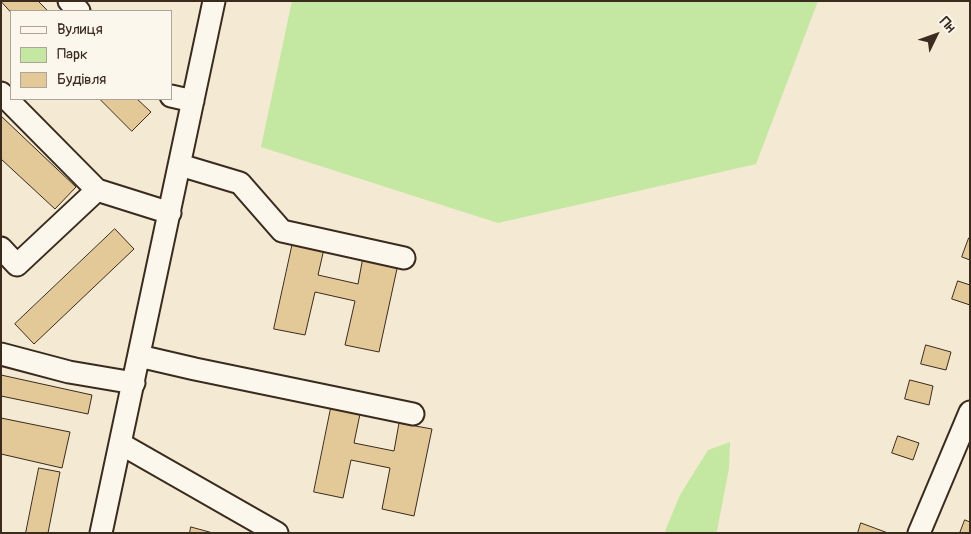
<!DOCTYPE html>
<meta charset="utf-8">
<style>
body{margin:0}
#map{position:relative;width:971px;height:534px;overflow:hidden;background:#f4e9d3;font-family:Pangolin,sans-serif}
canvas{display:block}
.frame{position:absolute;inset:0;border:2px solid #3b2a1e;pointer-events:none}
.legend{position:absolute;left:10px;top:10px;width:162px;height:90px;box-sizing:border-box;background:#fbf7ec;border:1px solid #aea59a;margin:0;padding:6px 9px;list-style:none;font-size:15px;color:#3b2a1e}
.legend li{display:flex;align-items:center;gap:10px;height:25px}
.legend b{width:25px;border:1px solid #aea59a}
.north{position:absolute;left:911px;top:10px;width:50px;height:50px;-webkit-text-stroke:4px #fbf7ec;paint-order:stroke;rotate:48deg;font-size:14px;font-weight:700;line-height:20px;text-align:center;color:#3b2a1e}
.north::after{content:'';display:block;margin:auto;width:18px;height:22px;background:#3b2a1e;clip-path:polygon(50% 0,100% 100%,50% 72%,0 100%)}
</style>
<div id="map">
<canvas width="971" height="534"></canvas>
<div class="frame"></div>
<ul class="legend">
<li><b style="height:6px;background:#fbf7ec"></b>Вулиця</li>
<li><b style="height:14px;background:#c4e7a1"></b>Парк</li>
<li><b style="height:14px;background:#e3c898"></b>Будівля</li>
</ul>
<div class="north">Пн</div>
</div>
<script>
const g = document.querySelector('canvas').getContext('2d');
g.lineJoin = 'round';
function paint(path, color) {
  g.fillStyle = color;
  g.fill(path, 'evenodd');
}
function strokePath(path, color, width, dash) {
  g.strokeStyle = color;
  g.lineWidth = width;
  g.lineCap = dash ? 'butt' : 'round';
  g.setLineDash(dash || []);
  g.stroke(path);
}
const green = new Path2D(`
 M 292,1 L 818,1 L 756,164 L 498,223 L 261,147 Z
 M 730,442 L 729,468 L 717,531 L 715,533 L 670,533 L 665,531 L 680,495 L 708,450 Z`);
const building = new Path2D(`
 M 1,1 L 38,1 L 48,11 L 11,12 Z
 M 100,99 L 137,99 L 151,112 L 132,131 Z
 M 1,116 L 76,187 L 55,209 L 1,159 Z
 M 115,229 L 134,249 L 34,344 L 15,324 Z
 M 969,238 L 970,238 L 970,260 L 962,257 Z
 M 293,242 L 324,249 L 318,275 L 358,284 L 363,257 L 398,264 L 379,352 L 345,345 L 355,301 L 315,292 L 305,335 L 274,329 Z
 M 958,281 L 970,285 L 970,305 L 952,299 Z
 M 926,345 L 951,352 L 946,370 L 921,364 Z
 M 1,375 L 92,395 L 88,414 L 1,396 Z
 M 910,380 L 933,386 L 929,405 L 905,399 Z
 M 331,408 L 360,414 L 354,443 L 394,451 L 399,423 L 432,429 L 414,516 L 382,509 L 390,468 L 351,460 L 343,498 L 314,492 Z
 M 1,418 L 70,432 L 62,468 L 1,454 Z
 M 898,436 L 919,443 L 913,460 L 892,453 Z
 M 39,468 L 60,472 L 48,533 L 26,533 Z
 M 965,520 L 970,522 L 970,533 L 960,533 Z
 M 861,523 L 888,533 L 858,533 Z
 M 191,527 L 213,533 L 190,533 Z`);
const minor = new Path2D(`
 M 69,1 L 79,11
 M 1,93 L 97,190 L 170,213
 M 171,96 L 193,101
 M 180,165 L 240,183 L 282,231 L 404,258
 M 1,248 L 17,265 L 97,190
 M 1,354 L 69,372 L 134,383
 M 139,356 L 195,369 L 413,414
 M 121,444 L 277,533
 M 101,533 L 214,1
 M 919,533 L 970,412`);
paint(green, '#c4e7a1');
paint(building, '#e3c898');
strokePath(building, '#3b2a1e', 1);
strokePath(minor, '#3b2a1e', 25);
strokePath(minor, '#fbf7ec', 21);
</script>
